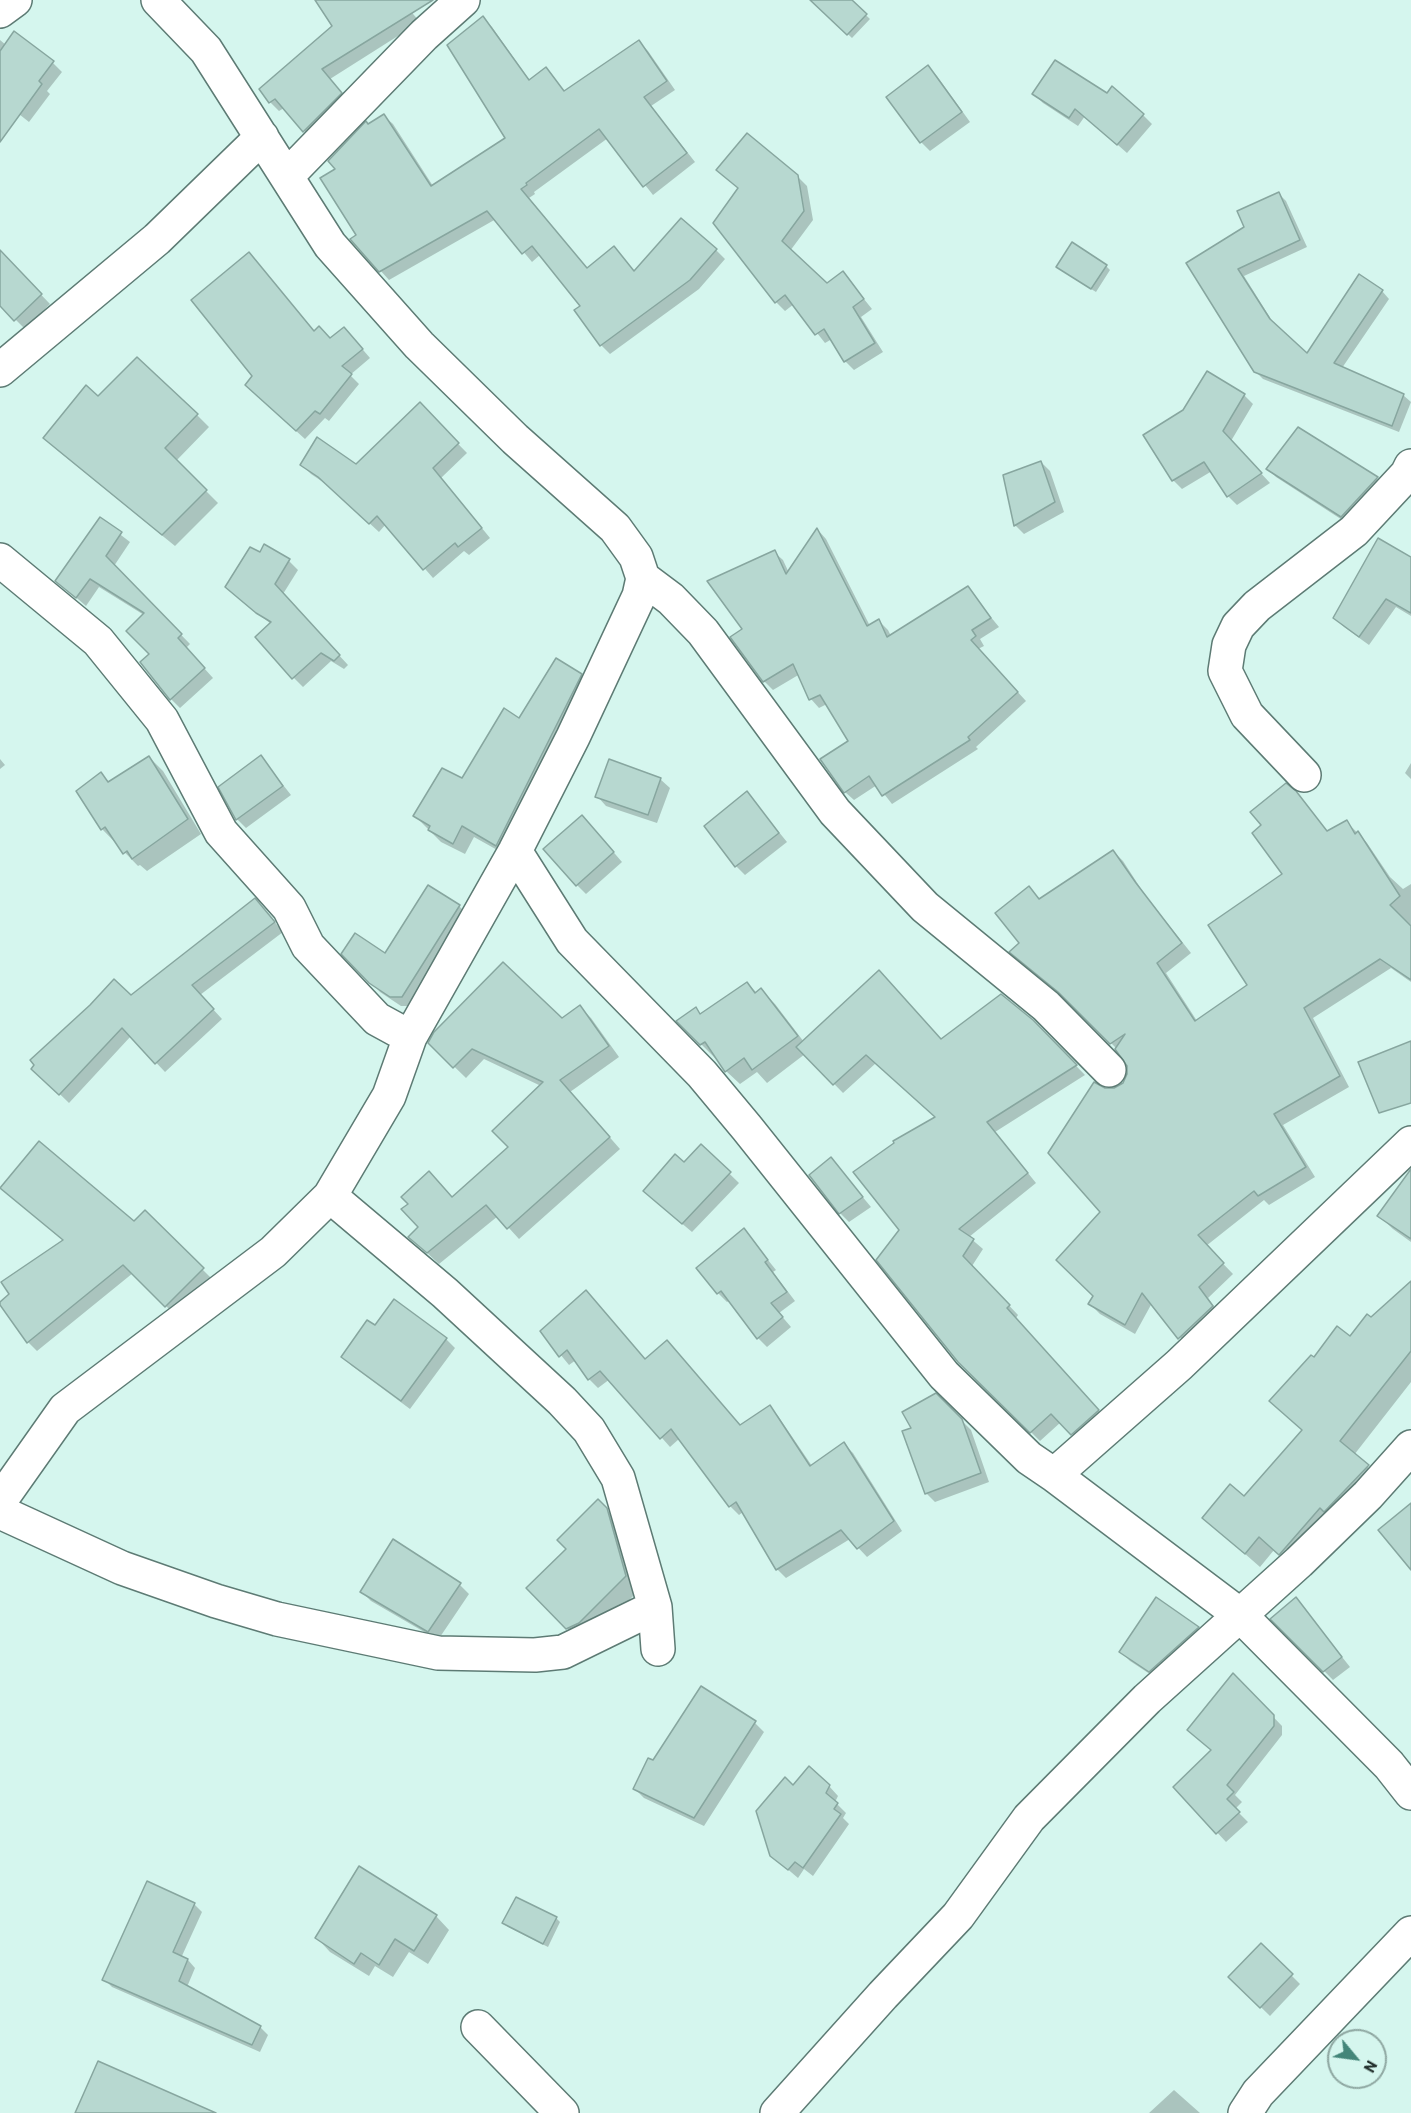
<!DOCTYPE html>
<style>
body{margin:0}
#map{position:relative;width:1411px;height:2113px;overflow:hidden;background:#d5f6ee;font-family:Barlow,sans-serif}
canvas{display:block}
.north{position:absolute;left:1327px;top:2029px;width:60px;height:60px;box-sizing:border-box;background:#d5f6ee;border:2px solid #8ea7a1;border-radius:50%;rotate:119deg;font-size:16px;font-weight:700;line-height:24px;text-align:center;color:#23302d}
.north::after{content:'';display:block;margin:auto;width:21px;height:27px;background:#438679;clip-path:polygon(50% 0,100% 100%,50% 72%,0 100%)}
</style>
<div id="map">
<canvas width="1411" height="2113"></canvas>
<div class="north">N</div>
</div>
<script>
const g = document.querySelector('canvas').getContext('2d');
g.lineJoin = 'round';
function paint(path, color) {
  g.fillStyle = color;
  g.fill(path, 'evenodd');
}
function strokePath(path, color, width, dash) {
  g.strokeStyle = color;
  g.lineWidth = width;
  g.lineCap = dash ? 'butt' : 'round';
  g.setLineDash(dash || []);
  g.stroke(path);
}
const shadow = new Path2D(`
 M 333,0 L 401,0 L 420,22 L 330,79 L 350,102 L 313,140 L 284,108 L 279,111 L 270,102 L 334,27 Z
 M 812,0 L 850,0 L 870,19 L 852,38 Z
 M 483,18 L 492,27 L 530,81 L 546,69 L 565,92 L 639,42 L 648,51 L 675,90 L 651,106 L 695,162 L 653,195 L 608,138 L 534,192 L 535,194 L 529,198 L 587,269 L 622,257 L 635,272 L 716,250 L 725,259 L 699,289 L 610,354 L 601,345 L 582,306 L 541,254 L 532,262 L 496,219 L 389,280 L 352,239 L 358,236 L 337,169 L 368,126 L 384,116 L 393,124 L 433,186 L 507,138 Z
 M 0,40 L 6,45 L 53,63 L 62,72 L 47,91 L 50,94 L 29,122 L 0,99 Z
 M 928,67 L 937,76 L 970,122 L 930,151 L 921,142 Z
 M 1034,94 L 1107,95 L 1143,115 L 1152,124 L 1127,153 L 1085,116 L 1078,126 L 1043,103 Z
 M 797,176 L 807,186 L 813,220 L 790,251 L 827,285 L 843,273 L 872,309 L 861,317 L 883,352 L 854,370 L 845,361 L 832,339 L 825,343 L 794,304 L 785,311 L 776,302 L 715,223 L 739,189 L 727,179 Z
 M 1278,193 L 1286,201 L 1307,247 L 1244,276 L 1276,327 L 1307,355 L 1382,291 L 1389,299 L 1342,368 L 1403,395 L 1411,402 L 1399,432 L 1263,379 L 1255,371 L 1188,264 L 1246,227 Z
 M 2,254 L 50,304 L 25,329 L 0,304 L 0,256 Z
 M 1106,266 L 1110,270 L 1096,292 L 1062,271 Z
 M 315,333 L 331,339 L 352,337 L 370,358 L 350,375 L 359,384 L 329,421 L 325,418 L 305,439 L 255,394 Z
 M 1244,395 L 1253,404 L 1231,441 L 1270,483 L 1237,505 L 1228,496 L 1212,471 L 1182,489 L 1173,480 L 1145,435 Z
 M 98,398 L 197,415 L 209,427 L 176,461 L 218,503 L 175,546 L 57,450 L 45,437 Z
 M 420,405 L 467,453 L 441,478 L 490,538 L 469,555 L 464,551 L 433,578 L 386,524 L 379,532 L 329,486 L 311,474 L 302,465 L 356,466 Z
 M 1298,429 L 1377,479 L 1385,487 L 1350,525 L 1276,477 L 1268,469 Z
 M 1041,462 L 1050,471 L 1064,512 L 1024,534 L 1015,525 Z
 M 100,519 L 130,542 L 114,566 L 190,644 L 186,648 L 213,678 L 180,708 L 171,699 L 151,654 L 144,615 L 99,587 L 86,606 L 57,581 Z
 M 818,530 L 826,539 L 870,626 L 879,621 L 888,630 L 891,636 L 967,588 L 999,627 L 980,639 L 984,646 L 978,649 L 1026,701 L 976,747 L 978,749 L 892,804 L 877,785 L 854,800 L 845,792 L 850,742 L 827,704 L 819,708 L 811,699 L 800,674 L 773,690 L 764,681 L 744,630 L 774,552 L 783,560 L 789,573 Z
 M 265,546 L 289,561 L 298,570 L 283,594 L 348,665 L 344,669 L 331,661 L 303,687 L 294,678 L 271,624 L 236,596 Z
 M 1411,558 L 1411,616 L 1396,607 L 1369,645 L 1344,627 L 1335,618 Z
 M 581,675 L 593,687 L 508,856 L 474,837 L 465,854 L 441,842 L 415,816 L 462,780 L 520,720 Z
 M 149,757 L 163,771 L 201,834 L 147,871 L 140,865 L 138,866 L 102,829 L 101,774 L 110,783 Z
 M 261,757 L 291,795 L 246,828 L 237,819 Z
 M 0,759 L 5,765 L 0,769 Z
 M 1411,763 L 1411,779 L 1405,773 Z
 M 660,779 L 670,788 L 657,823 L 606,806 L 597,796 Z
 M 1295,792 L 1328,832 L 1347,822 L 1367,843 L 1390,877 L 1403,889 L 1411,884 L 1411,982 L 1391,968 L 1313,1018 L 1349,1087 L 1283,1125 L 1315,1177 L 1269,1205 L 1264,1200 L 1206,1246 L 1233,1274 L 1208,1298 L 1222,1317 L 1189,1348 L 1152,1303 L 1135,1334 L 1100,1314 L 1090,1304 L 1095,1296 L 1102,1212 L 1104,1090 L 1115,1089 L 1124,1084 L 1129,1075 L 1129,1065 L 1117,1049 L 1069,1001 L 1021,943 L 1029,888 L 1041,900 L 1113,851 L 1123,861 L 1145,895 L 1191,953 L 1166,973 L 1197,1021 L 1249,985 L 1284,875 Z
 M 747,793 L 787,842 L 745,875 L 736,866 Z
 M 591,826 L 622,862 L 586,894 L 577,885 Z
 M 459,906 L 468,915 L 411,1006 L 401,1006 L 380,992 L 343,953 L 386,955 Z
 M 264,909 L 283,932 L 200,995 L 222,1019 L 165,1072 L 131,1036 L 69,1103 L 33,1068 L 131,997 Z
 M 747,983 L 757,993 L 761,990 L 775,1004 L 804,1042 L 942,1041 L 1032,1021 L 1085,1075 L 995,1132 L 1036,1183 L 969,1237 L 983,1249 L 972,1266 L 1018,1315 L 1016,1318 L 1107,1420 L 1081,1443 L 1061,1422 L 1040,1441 L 959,1361 L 901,1230 L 896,1144 L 937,1117 L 876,1063 L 843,1093 L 805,1054 L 767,1083 L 757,1072 L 740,1084 L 726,1071 L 717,1057 L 715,1058 L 678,1021 L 696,1009 L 702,1015 Z
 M 580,1007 L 591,1018 L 619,1057 L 570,1092 L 620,1149 L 519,1239 L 498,1216 L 439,1264 L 410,1237 L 510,1147 L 541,1086 L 484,1059 L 466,1078 L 430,1043 L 562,1020 Z
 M 701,1146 L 739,1183 L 692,1232 L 654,1200 Z
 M 831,1159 L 871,1207 L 849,1222 L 840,1213 Z
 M 1411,1184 L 1411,1242 L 1393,1229 L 1379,1216 Z
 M 11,1197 L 135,1223 L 145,1212 L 211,1278 L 175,1315 L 133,1273 L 37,1351 L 28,1342 L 64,1241 Z
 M 744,1230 L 776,1270 L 773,1272 L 795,1301 L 779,1313 L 791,1327 L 767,1347 L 758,1338 L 730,1300 L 727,1302 L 718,1293 Z
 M 1411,1283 L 1411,1382 L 1354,1455 L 1382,1480 L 1293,1567 L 1274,1550 L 1260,1567 L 1204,1518 L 1244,1498 L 1304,1431 L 1314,1359 L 1350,1338 Z
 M 375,1328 L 446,1339 L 455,1348 L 410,1409 L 352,1366 L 343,1357 Z
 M 542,1332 L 645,1361 L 676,1351 L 741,1426 L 769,1407 L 778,1416 L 812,1466 L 844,1444 L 853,1453 L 902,1531 L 867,1557 L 850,1539 L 786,1578 L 777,1569 L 743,1512 L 739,1515 L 730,1506 L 679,1439 L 670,1447 L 610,1379 L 598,1388 L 589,1379 L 576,1360 L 569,1365 Z
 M 936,1395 L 971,1430 L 989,1482 L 935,1502 L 926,1493 L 913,1428 Z
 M 598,1501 L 620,1524 L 639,1590 L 593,1637 L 581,1642 L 528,1588 L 568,1549 Z
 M 393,1541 L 460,1585 L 469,1594 L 438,1640 L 371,1601 L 362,1592 Z
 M 1296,1599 L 1350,1667 L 1333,1680 L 1273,1619 Z
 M 1198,1628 L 1206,1637 L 1159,1680 L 1130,1661 L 1121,1652 Z
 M 1233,1675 L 1282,1726 L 1282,1735 L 1235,1795 L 1242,1802 L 1235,1809 L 1248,1822 L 1226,1842 L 1175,1787 L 1213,1751 Z
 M 755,1723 L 764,1732 L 704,1826 L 644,1798 L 635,1789 L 653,1762 Z
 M 829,1786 L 838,1796 L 835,1802 L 846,1813 L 843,1818 L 849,1824 L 813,1876 L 804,1869 L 798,1878 L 771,1855 L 793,1787 Z
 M 194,1904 L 202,1912 L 181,1958 L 188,1960 L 195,1968 L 187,1987 L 260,2027 L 268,2035 L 260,2052 L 112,1987 L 104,1979 Z
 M 436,1916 L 449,1930 L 428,1964 L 409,1952 L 393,1977 L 375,1966 L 369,1976 L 330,1952 L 317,1938 Z
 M 556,1918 L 560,1922 L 548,1947 L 508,1927 L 504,1923 Z
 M 1261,1945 L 1300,1984 L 1270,2016 L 1230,1977 Z
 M 1174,2090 L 1200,2113 L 1149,2113 Z`);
const building = new Path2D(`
 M 315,0 L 433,0 L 322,69 L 342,93 L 303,132 L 275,99 L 269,103 L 259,89 L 332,26 Z
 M 810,0 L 852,0 L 867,14 L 847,35 Z
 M 483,16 L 529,80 L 546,67 L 564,91 L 639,40 L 667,81 L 644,97 L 687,153 L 643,187 L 599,129 L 526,183 L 527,185 L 521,189 L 587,268 L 614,246 L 634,271 L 681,218 L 717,249 L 690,280 L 600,346 L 574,310 L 580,306 L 532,246 L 522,254 L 487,211 L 379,272 L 350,239 L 356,235 L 320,178 L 335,169 L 328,161 L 366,121 L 368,124 L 384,114 L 431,186 L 505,138 L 447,45 Z
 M 14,31 L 54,61 L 39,81 L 42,84 L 0,142 L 0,51 Z
 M 1055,60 L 1107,93 L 1112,86 L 1144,114 L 1117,145 L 1075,109 L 1069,118 L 1032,94 Z
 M 928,65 L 962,112 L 920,143 L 886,97 Z
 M 747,133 L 798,175 L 804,211 L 782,241 L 827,283 L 843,271 L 864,299 L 853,307 L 875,343 L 844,362 L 824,329 L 815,335 L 785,295 L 775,303 L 713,223 L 738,188 L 716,170 Z
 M 1279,192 L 1300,240 L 1238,269 L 1270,319 L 1307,353 L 1359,274 L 1383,290 L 1334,363 L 1404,394 L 1392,426 L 1254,372 L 1186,263 L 1244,227 L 1237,211 Z
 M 1072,242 L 1107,265 L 1091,289 L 1056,267 Z
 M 0,250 L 42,294 L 14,321 L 0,306 Z
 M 249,252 L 314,331 L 319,326 L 330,338 L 344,327 L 363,349 L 342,366 L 352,374 L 320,414 L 315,411 L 296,431 L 245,385 L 252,376 L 191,300 Z
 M 137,357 L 198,414 L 165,448 L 207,490 L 162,535 L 43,438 L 86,385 L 98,396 Z
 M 1207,371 L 1245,394 L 1223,431 L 1262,473 L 1227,497 L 1204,462 L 1172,481 L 1143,435 L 1183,410 Z
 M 420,402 L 459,443 L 433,468 L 482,528 L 458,547 L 455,543 L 423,570 L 377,516 L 369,524 L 318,477 L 300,465 L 317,437 L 356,464 Z
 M 1298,427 L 1378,477 L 1341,517 L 1266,469 Z
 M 1041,461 L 1055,502 L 1014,526 L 1003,475 Z
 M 100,517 L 122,532 L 106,556 L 182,634 L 178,638 L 205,668 L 170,700 L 140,662 L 149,654 L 126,631 L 144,613 L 90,579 L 76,598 L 55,581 Z
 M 817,528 L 867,626 L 879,619 L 887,637 L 968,586 L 991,618 L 972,630 L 976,636 L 971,640 L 1018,692 L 968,737 L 970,740 L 882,796 L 869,776 L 844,793 L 820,759 L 848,741 L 820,695 L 809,700 L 793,664 L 763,682 L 730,637 L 742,629 L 707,581 L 775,550 L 786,574 Z
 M 1378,538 L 1411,557 L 1411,613 L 1386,599 L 1359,637 L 1333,618 Z
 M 264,544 L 290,559 L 275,584 L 340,655 L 334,661 L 321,653 L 292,679 L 255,637 L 271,622 L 256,613 L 225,587 L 250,547 L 260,552 Z
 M 556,658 L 582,674 L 496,846 L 462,826 L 453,844 L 428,830 L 430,826 L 413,816 L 442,768 L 462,778 L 504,708 L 519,718 Z
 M 261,755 L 283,786 L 236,820 L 218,787 Z
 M 149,756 L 188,819 L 132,859 L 127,851 L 123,854 L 105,827 L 101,830 L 76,791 L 101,772 L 108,782 Z
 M 609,759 L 661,778 L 648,815 L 595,797 Z
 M 1286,783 L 1296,791 L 1327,831 L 1347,820 L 1355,834 L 1358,831 L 1400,896 L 1390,905 L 1411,926 L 1411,980 L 1380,959 L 1304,1008 L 1340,1076 L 1274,1114 L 1306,1167 L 1258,1196 L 1254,1191 L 1198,1235 L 1224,1263 L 1199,1287 L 1213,1306 L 1178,1339 L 1142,1293 L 1125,1325 L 1088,1304 L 1093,1296 L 1056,1260 L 1100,1212 L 1048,1153 L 1094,1082 L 1105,1088 L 1114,1088 L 1123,1083 L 1127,1074 L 1127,1066 L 1115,1049 L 1125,1034 L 1110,1044 L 1058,992 L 1009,952 L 1019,943 L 995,913 L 1029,886 L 1039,899 L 1113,850 L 1136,883 L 1182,943 L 1157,963 L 1195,1021 L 1247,985 L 1208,925 L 1282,874 L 1252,833 L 1261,825 L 1250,812 Z
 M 747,791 L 779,833 L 735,867 L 704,826 Z
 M 582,815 L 614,852 L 576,886 L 543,849 Z
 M 428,885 L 460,905 L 402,997 L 390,997 L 369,983 L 341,954 L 355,933 L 385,953 Z
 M 255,898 L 275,922 L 192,985 L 214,1009 L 155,1064 L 122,1028 L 59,1095 L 31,1069 L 34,1065 L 30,1060 L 90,1005 L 114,979 L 131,995 Z
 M 503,962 L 562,1018 L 580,1005 L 609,1046 L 560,1080 L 610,1137 L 507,1229 L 486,1205 L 427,1253 L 408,1237 L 418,1227 L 401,1209 L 408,1204 L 401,1197 L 429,1171 L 452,1197 L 508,1147 L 492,1131 L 543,1082 L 472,1049 L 453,1068 L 428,1043 L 434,1032 Z
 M 879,970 L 941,1039 L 1001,994 L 1033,1020 L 1077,1065 L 987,1122 L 1028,1173 L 959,1229 L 974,1239 L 963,1256 L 1010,1305 L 1007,1308 L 1099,1410 L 1071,1435 L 1051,1414 L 1030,1433 L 958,1362 L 876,1260 L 899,1230 L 853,1172 L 894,1143 L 893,1141 L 935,1117 L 866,1055 L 833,1085 L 796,1047 Z
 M 747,982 L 755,993 L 761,988 L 798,1036 L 752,1070 L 744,1058 L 725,1072 L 705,1042 L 700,1045 L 676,1021 L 696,1007 L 700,1014 Z
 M 1411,1041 L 1411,1103 L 1379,1113 L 1358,1062 Z
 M 39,1141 L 134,1221 L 145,1210 L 204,1268 L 165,1307 L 123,1265 L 27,1343 L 0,1305 L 0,1302 L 9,1294 L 1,1282 L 63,1240 L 0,1188 Z
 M 701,1144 L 731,1172 L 682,1224 L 643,1191 L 675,1154 L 684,1162 Z
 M 831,1157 L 863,1197 L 839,1214 L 809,1175 Z
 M 1411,1169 L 1411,1239 L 1377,1216 Z
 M 744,1228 L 768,1260 L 765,1262 L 787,1292 L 771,1303 L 783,1317 L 757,1339 L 721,1291 L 717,1294 L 696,1268 Z
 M 1411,1281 L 1411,1351 L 1340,1441 L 1369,1465 L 1324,1512 L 1320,1508 L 1279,1555 L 1259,1537 L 1245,1554 L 1202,1518 L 1230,1484 L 1244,1496 L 1302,1430 L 1269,1401 L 1311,1355 L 1314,1357 L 1337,1326 L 1350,1336 L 1367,1314 L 1371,1317 Z
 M 586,1290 L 645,1359 L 667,1340 L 740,1425 L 770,1405 L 810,1466 L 844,1442 L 894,1521 L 857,1549 L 841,1530 L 776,1570 L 736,1502 L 729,1507 L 671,1429 L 660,1439 L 600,1371 L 588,1380 L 567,1350 L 559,1357 L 540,1331 Z
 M 394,1299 L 447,1338 L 401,1401 L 341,1357 L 367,1320 L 375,1325 Z
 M 936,1393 L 962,1419 L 981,1473 L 925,1494 L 902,1431 L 911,1428 L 902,1412 Z
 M 598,1499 L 607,1508 L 626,1576 L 579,1623 L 566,1629 L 526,1588 L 566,1549 L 557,1540 Z
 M 1411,1503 L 1411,1570 L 1378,1530 Z
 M 393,1539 L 461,1583 L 428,1632 L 360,1592 Z
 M 1156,1597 L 1199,1627 L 1149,1672 L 1119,1652 Z
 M 1296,1597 L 1342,1657 L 1323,1672 L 1270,1619 Z
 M 1233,1673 L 1274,1715 L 1274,1726 L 1227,1785 L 1234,1792 L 1227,1799 L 1240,1812 L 1216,1834 L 1173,1787 L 1211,1750 L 1187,1730 Z
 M 701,1686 L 756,1721 L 694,1818 L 633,1789 L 648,1758 L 653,1760 Z
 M 809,1766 L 830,1785 L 826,1793 L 838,1803 L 834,1809 L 841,1814 L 803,1868 L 795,1862 L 788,1870 L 770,1856 L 756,1811 L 785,1777 L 793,1785 Z
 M 359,1866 L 437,1915 L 414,1951 L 395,1939 L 379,1965 L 361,1953 L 354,1964 L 315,1938 Z
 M 147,1881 L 195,1903 L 173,1952 L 188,1959 L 179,1981 L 261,2026 L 252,2045 L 102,1980 Z
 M 516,1897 L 557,1917 L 543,1944 L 502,1923 Z
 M 1261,1943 L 1293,1974 L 1260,2008 L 1228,1977 Z
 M 98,2061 L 216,2113 L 75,2113 Z`);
const minor = new Path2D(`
 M 0,11 L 15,0
 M 287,176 L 424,35 L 463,0
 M 0,370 L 157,239 L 262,137
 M 0,560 L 98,641 L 162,720 L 221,832 L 289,908 L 308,946 L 377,1019 L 410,1037
 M 643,578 L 671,599 L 703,632 L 835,812 L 925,907 L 1046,1006 L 1109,1070
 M 1304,775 L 1247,715 L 1225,671 L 1229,645 L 1238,626 L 1257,606 L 1354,531 L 1407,474 L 1411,466
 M 515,851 L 572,941 L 702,1074 L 747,1128 L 944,1375 L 1029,1458 L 1054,1475 L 1240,1615 L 1389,1765 L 1411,1793
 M 330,1196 L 445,1293 L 562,1401 L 589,1430 L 618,1478 L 655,1607 L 658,1649
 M 1054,1475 L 1179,1365 L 1411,1143
 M 0,1501 L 65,1409 L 273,1252 L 330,1196 L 389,1096 L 410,1037 L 515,851 L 573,737 L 639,596 L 643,578 L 636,557 L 615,528 L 515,439 L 419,345 L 330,245 L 206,50 L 158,0
 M 0,1512 L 122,1568 L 216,1601 L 277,1619 L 438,1653 L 535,1655 L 563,1652 L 655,1607
 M 478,2027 L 562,2113
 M 777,2113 L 883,1995 L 958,1916 L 1029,1818 L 1147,1699 L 1299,1562 L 1368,1495 L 1411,1447
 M 1245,2113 L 1258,2093 L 1411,1933`);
paint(shadow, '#0003');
paint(building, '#b7d8d0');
strokePath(building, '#87a69f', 1.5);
strokePath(minor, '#5d7b74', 36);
strokePath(minor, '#fff', 33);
</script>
